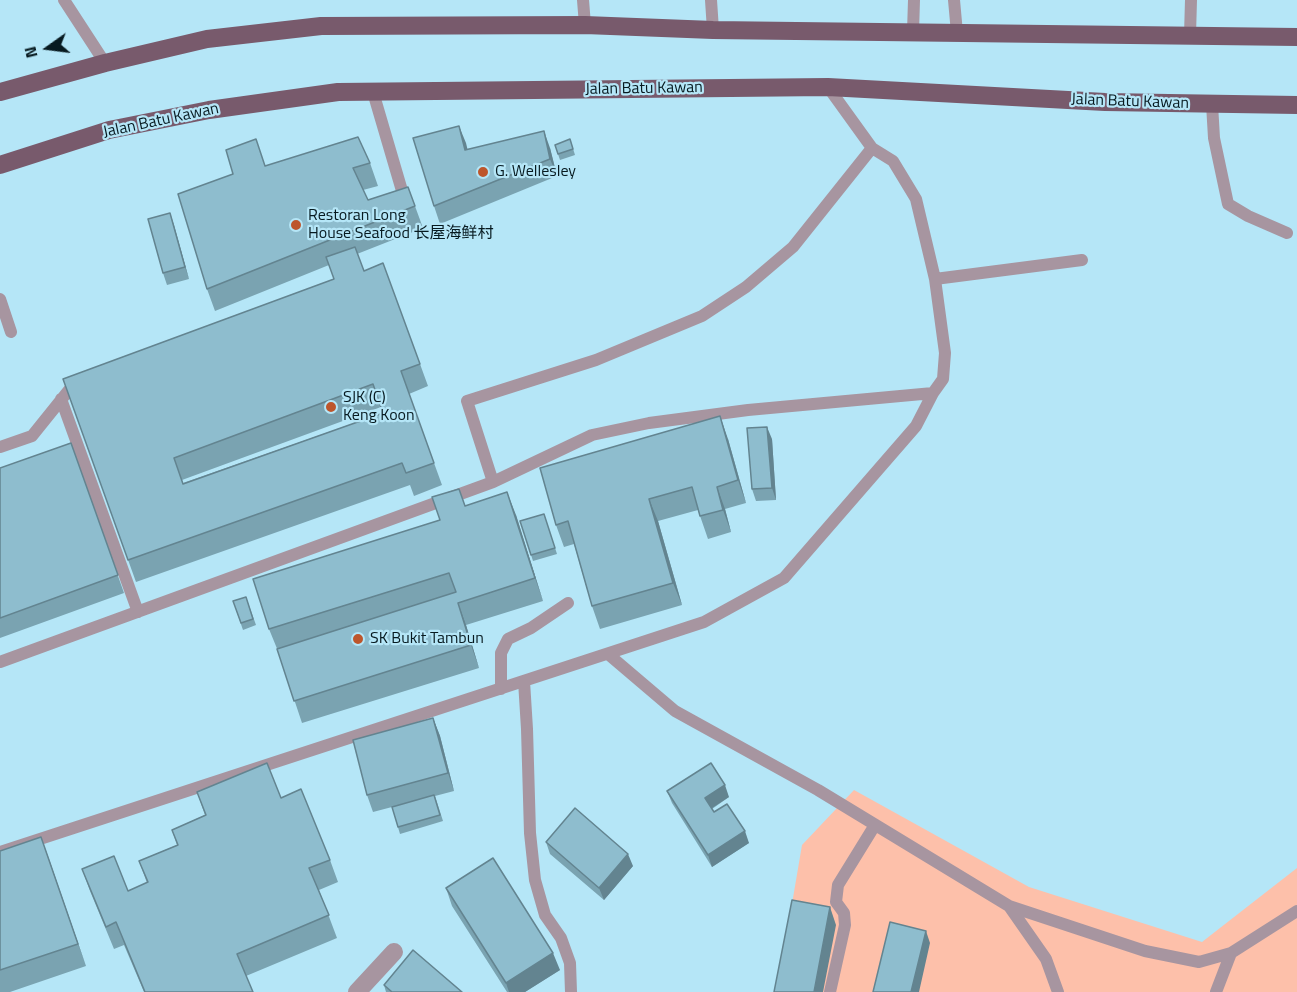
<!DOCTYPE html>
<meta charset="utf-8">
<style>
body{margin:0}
#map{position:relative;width:1297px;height:992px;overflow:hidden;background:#b5e6f7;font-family:"Titillium Web",sans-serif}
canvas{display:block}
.north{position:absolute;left:18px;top:18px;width:60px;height:60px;-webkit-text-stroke:4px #b5e6f7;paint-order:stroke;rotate:256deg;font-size:16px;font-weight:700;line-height:24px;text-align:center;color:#071a20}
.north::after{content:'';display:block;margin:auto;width:21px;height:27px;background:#071a20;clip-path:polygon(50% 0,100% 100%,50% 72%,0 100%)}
</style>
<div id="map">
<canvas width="1297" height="992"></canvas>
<div class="north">N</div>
</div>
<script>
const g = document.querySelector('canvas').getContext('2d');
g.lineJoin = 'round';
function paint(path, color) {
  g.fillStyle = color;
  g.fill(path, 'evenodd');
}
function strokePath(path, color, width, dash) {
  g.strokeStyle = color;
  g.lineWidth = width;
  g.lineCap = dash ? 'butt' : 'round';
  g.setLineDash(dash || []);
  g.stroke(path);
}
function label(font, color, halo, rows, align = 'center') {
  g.font = font + ' "Titillium Web","Noto Sans SC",sans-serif';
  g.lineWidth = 4.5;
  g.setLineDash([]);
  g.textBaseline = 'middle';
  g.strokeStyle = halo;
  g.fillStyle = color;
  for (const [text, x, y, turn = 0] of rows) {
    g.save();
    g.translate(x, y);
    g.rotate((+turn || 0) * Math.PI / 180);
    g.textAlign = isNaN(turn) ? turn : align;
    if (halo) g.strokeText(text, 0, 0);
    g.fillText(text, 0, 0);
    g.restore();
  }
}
const green = new Path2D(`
 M 854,790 L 1029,887 L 1202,942 L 1297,868 L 1297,992 L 777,992 L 802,845 Z`);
const lane = new Path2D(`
 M 64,0 L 105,63
 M 583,0 L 585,25
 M 711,0 L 713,30
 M 954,0 L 957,33
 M 913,32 L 914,0
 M 1190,35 L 1191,0
 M 373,92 L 405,201
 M 1212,104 L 1214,138 L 1228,204 L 1248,216 L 1287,233
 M 935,279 L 1082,260
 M 0,299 L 11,332
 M 61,399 L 138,612
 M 0,447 L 32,436 L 69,390 L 82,385
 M 493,482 L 467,401 L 596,360 L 702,316 L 746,287 L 793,247 L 872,148 L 828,87
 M 608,654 L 675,711 L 818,790 L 1009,906 L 1046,959 L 1058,992
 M 0,662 L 493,482 L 592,435 L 649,423 L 748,410 L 933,393
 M 524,681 L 527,729 L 530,833 L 535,880 L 545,915 L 561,938 L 570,963 L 571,992
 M 501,689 L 501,653 L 508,639 L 531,628 L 568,603
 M 0,852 L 704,622 L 784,578 L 916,426 L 933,393 L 943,379 L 945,353 L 935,279 L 916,199 L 893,161 L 872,148
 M 1009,906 L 1145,951 L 1199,962 L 1231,953 L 1297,911
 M 830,992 L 845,925 L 844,913 L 836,902 L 838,885 L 875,825
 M 1216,992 L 1231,953`);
const street = new Path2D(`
 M 357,992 L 394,952`);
const primary = new Path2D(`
 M 0,92 L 105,63 L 207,39 L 321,26 L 585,25 L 713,30 L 1297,37
 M 0,165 L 109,130 L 209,110 L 338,92 L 828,87 L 1105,102 L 1297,105`);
const wall = new Path2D(`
 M 459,126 L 467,150 L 550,148 L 557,176 L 440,224 L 434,206 Z
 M 570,139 L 575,155 L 560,160 L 555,145 Z
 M 370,163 L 378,186 L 363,190 L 368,200 L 408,187 L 423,228 L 357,254 L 364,271 L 420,364 L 428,386 L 409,394 L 442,485 L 414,496 L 410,485 L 136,582 L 63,379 L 334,279 L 329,265 L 215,311 L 207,289 L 266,166 ZM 381,407 L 383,413 L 183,483 L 182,480 Z
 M 170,213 L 189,279 L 167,285 L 163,273 Z
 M 728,439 L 746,503 L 725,509 L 731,532 L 708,539 L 698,510 L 658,521 L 682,605 L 600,629 L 592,606 L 574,544 L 564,547 L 556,525 Z
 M 772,439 L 776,500 L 756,501 L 752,489 Z
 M 71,443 L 124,593 L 0,638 L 0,468 Z
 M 466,506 L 516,515 L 543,601 L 466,625 L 479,668 L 302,723 L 278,651 L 269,629 L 440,520 Z
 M 544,514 L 557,554 L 533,561 L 520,521 Z
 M 246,597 L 256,625 L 243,630 L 233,601 Z
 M 433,718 L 440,736 L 454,791 L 435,796 L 443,821 L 400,834 L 392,807 L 373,812 L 367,795 Z
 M 667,791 L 729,797 L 712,809 L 714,812 L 749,843 L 712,867 L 672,803 Z
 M 197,792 L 281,798 L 330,860 L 338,882 L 319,890 L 337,938 L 246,976 L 253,992 L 144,992 L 124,945 L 114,949 L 90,891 L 82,869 L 128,891 L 147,883 L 139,861 L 177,845 L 172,830 L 205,815 Z
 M 41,837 L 86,966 L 10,992 L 0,992 L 0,851 Z
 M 546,842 L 633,866 L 604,900 L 550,854 Z
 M 446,888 L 560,970 L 525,992 L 507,992 L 452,906 Z
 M 384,985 L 392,992 L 386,992 Z`);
const shadedWall = new Path2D(`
 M 459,126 L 466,143 L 472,168 L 465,150 Z
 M 544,131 L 550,148 L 557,176 L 550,159 Z
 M 170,213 L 174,225 L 189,279 L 185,267 Z
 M 720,416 L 728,439 L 746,503 L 738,480 Z
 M 767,427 L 772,439 L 776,500 L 772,488 Z
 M 717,487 L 725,509 L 731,532 L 723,510 Z
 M 507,492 L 516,515 L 543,601 L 535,578 Z
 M 649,499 L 658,521 L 682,605 L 673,583 Z
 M 458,603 L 466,625 L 479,668 L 471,645 Z
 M 433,718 L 440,736 L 454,791 L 448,773 Z
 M 725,785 L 729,797 L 709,810 L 705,798 Z
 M 745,831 L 749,843 L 712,867 L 708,855 Z
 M 41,837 L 49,859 L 86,966 L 78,944 Z
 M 628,854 L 633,866 L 604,900 L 599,888 Z
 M 830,907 L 836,925 L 823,992 L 814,992 Z
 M 926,931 L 930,943 L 919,992 L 911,992 Z
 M 553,953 L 560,970 L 525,992 L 509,992 L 506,983 Z`);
const building = new Path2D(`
 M 459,126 L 465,150 L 544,131 L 550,159 L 434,206 L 413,138 Z
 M 358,137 L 370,163 L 353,168 L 368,200 L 408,187 L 415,206 L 207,289 L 178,194 L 233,174 L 226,150 L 256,139 L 265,166 Z
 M 570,139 L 573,149 L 558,154 L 555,145 Z
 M 170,213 L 185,267 L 163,273 L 148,219 Z
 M 355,247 L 364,271 L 383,263 L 420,364 L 401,371 L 434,463 L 406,473 L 402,463 L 128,560 L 63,379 L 334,279 L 326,257 ZM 373,384 L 383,413 L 183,484 L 174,458 Z
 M 720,416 L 738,480 L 717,487 L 723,510 L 700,516 L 692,487 L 649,499 L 673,583 L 592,606 L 568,521 L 556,525 L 540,468 Z
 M 767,427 L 772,488 L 752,489 L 747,428 Z
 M 71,443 L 118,575 L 0,618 L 0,468 Z
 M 459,489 L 465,506 L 507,492 L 535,578 L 458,603 L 471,645 L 294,701 L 277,649 L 456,592 L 449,573 L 269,629 L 253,579 L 440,520 L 432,497 Z
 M 544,514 L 555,548 L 531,555 L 520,521 Z
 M 246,597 L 253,619 L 241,623 L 233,601 Z
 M 433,718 L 448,773 L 367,795 L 353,740 Z
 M 267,763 L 281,798 L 301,789 L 330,860 L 309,868 L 329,915 L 237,954 L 253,992 L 145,992 L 116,922 L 106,927 L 82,869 L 114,856 L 128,891 L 148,882 L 139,861 L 178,845 L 172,830 L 206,815 L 197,792 Z
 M 711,763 L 725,785 L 705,798 L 714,812 L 727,804 L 745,831 L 708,855 L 667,791 Z
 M 434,795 L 440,815 L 398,827 L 392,807 Z
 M 575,808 L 628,854 L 599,888 L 546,842 Z
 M 41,837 L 78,944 L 0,970 L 0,851 Z
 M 493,858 L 553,953 L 506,983 L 446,888 Z
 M 792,900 L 830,907 L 814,992 L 774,992 Z
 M 890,922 L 926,931 L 911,992 L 873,992 Z
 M 413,950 L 462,992 L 392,992 L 384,985 Z`);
const markers = [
 [483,172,6,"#bd562c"],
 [296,225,6,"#bd562c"],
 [331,407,6,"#bd562c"],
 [358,639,6,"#bd562c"]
];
const streetNames = [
 ["Jalan Batu Kawan",644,89,-1],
 ["Jalan Batu Kawan",1130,102,2],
 ["Jalan Batu Kawan",161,121,-12]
];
const poiNames = [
 ["G. Wellesley",495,172],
 ["Restoran Long",308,216],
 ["House Seafood 长屋海鲜村",308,234],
 ["SJK (C)",343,398],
 ["Keng Koon",343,416],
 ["SK Bukit Tambun",370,639]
];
paint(green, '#fdc0aa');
strokePath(lane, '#a795a0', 12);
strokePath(street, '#a795a0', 18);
strokePath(primary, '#785a6c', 18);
paint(wall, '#7aa3b1');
paint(shadedWall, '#638490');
paint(building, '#8ebdce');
strokePath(building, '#638490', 1.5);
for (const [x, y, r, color] of markers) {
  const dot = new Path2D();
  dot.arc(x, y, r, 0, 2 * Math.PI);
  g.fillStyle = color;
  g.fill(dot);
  strokePath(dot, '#b5e6f7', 2);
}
label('16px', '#071a20', '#b5e6f7', streetNames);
label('16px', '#071a20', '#b5e6f7', poiNames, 'left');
</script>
